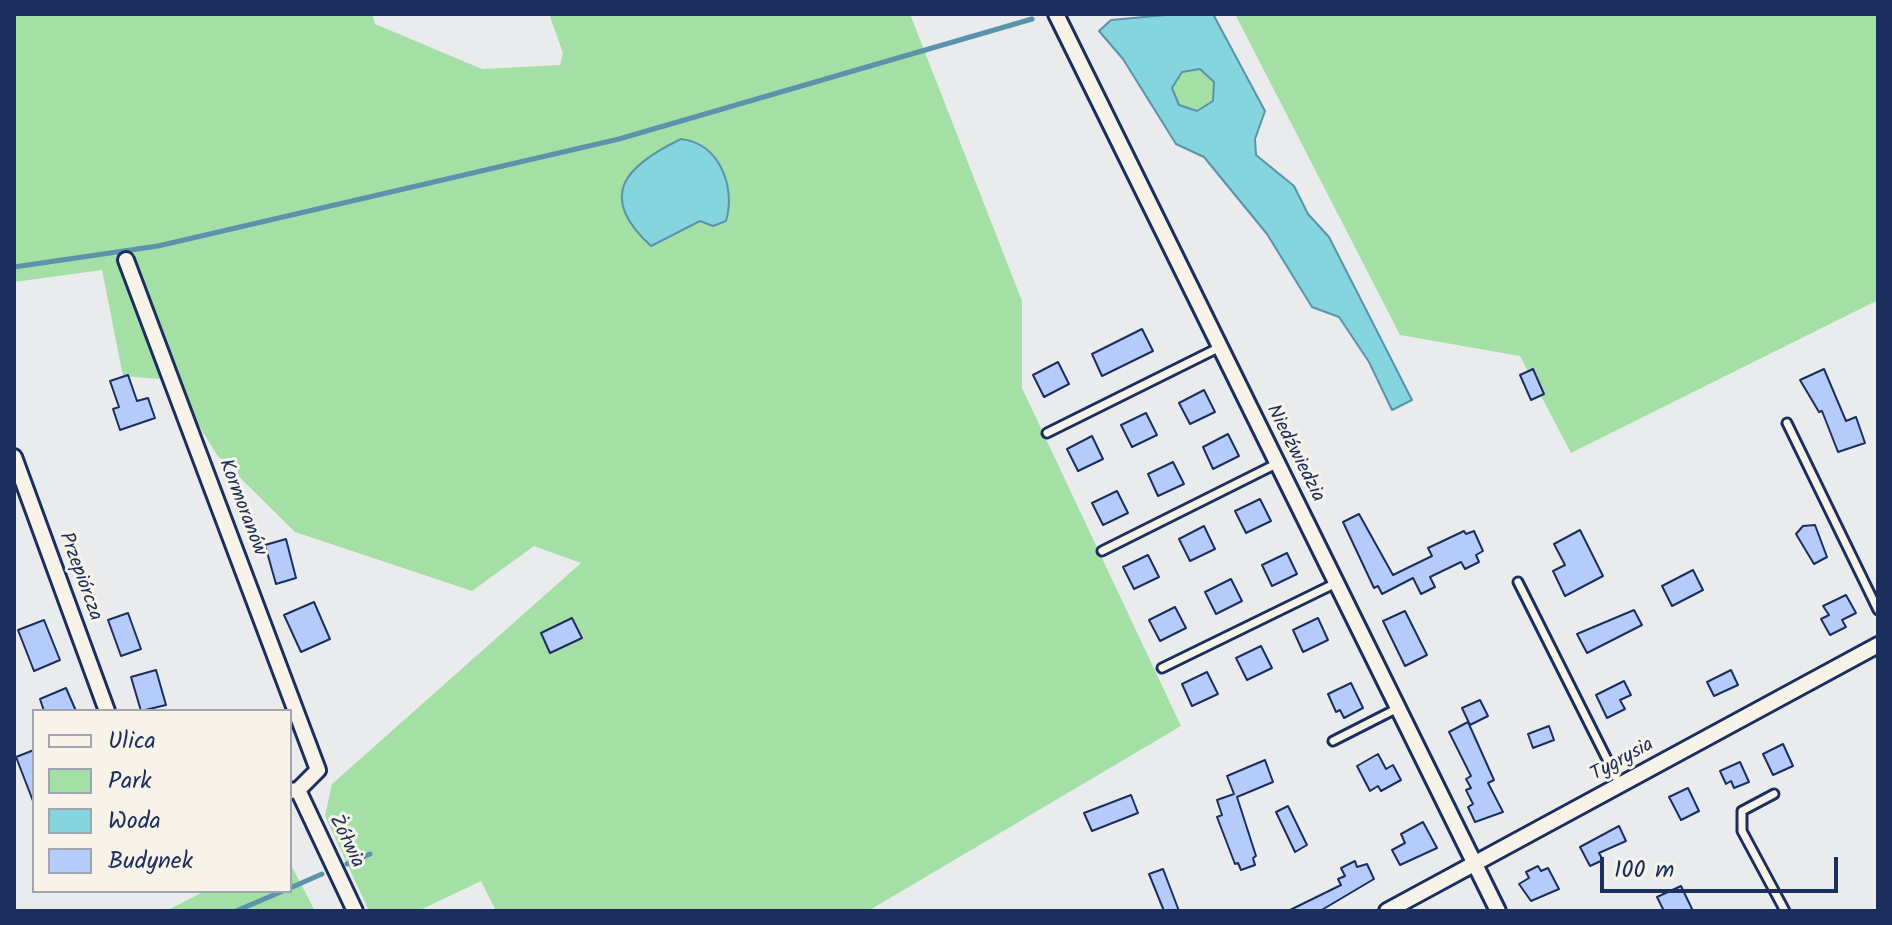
<!DOCTYPE html>
<meta charset="utf-8">
<style>
body{margin:0}
#map{position:relative;width:1892px;height:925px;overflow:hidden;background:#eaebec;font-family:Kalam,sans-serif}
canvas{display:block}
.frame{position:absolute;inset:0;border:16px solid #1b2f5e;pointer-events:none}
.legend{position:absolute;left:32px;top:709px;width:260px;height:184px;box-sizing:border-box;background:#f7f3e8;border:2px solid #9fa5b1;margin:0;padding:10px 14px;list-style:none;font-size:24px;color:#1b2f5e}
.legend li{display:flex;align-items:center;gap:16px;height:40px}
.legend b{width:40px;border:2px solid #9fa5b1}
.scale{position:absolute;left:1600px;top:857px;width:238px;height:36px;box-sizing:border-box;border:4px solid #1b2f5e;border-top:0;padding-left:10px;font-size:24px;line-height:28px;white-space:nowrap;color:#1b2f5e;-webkit-text-stroke:6px #f7f3e8;paint-order:stroke}
</style>
<div id="map">
<canvas width="1892" height="925"></canvas>
<div class="frame"></div>
<ul class="legend">
<li><b style="height:10px;background:#f7f3e8"></b>Ulica</li>
<li><b style="height:22px;background:#a4e0a6"></b>Park</li>
<li><b style="height:22px;background:#84d5de"></b>Woda</li>
<li><b style="height:22px;background:#b5cbfa"></b>Budynek</li>
</ul>
<div class="scale">100 m</div>
</div>
<script>
const g = document.querySelector('canvas').getContext('2d');
g.lineJoin = 'round';
function paint(path, color) {
  g.fillStyle = color;
  g.fill(path, 'evenodd');
}
function strokePath(path, color, width, dash) {
  g.strokeStyle = color;
  g.lineWidth = width;
  g.lineCap = dash ? 'butt' : 'round';
  g.setLineDash(dash || []);
  g.stroke(path);
}
function label(font, color, halo, rows, align = 'center') {
  g.font = font + ' Kalam,sans-serif';
  g.lineWidth = 6;
  g.setLineDash([]);
  g.textBaseline = 'middle';
  g.strokeStyle = halo;
  g.fillStyle = color;
  for (const [text, x, y, turn = 0] of rows) {
    g.save();
    g.translate(x, y);
    g.rotate((+turn || 0) * Math.PI / 180);
    g.textAlign = isNaN(turn) ? turn : align;
    if (halo) g.strokeText(text, 0, 0);
    g.fillText(text, 0, 0);
    g.restore();
  }
}
const green = new Path2D(`
 M 14,14 L 372,14 L 375,24 L 482,69 L 560,65 L 563,53 L 549,14 L 910,14 L 1022,301 L 1022,388 L 1181,726 L 868,911 L 496,911 L 481,881 L 418,911 L 369,911 L 325,816 L 332,784 L 581,563 L 534,546 L 472,591 L 295,532 L 217,455 L 171,380 L 123,376 L 102,270 L 14,282 Z
 M 1235,14 L 1878,14 L 1878,300 L 1571,453 L 1520,356 L 1400,335 Z
 M 1200,69 L 1214,82 L 1213,101 L 1197,111 L 1179,106 L 1172,88 L 1182,72 Z
 M 290,863 L 315,911 L 166,911 L 205,891 L 290,891 Z`);
const water = new Path2D(`
 M 1177,14 L 1213,14 L 1265,111 L 1255,139 L 1256,155 L 1294,186 L 1308,214 L 1329,237 L 1412,400 L 1392,410 L 1369,362 L 1339,317 L 1312,307 L 1267,234 L 1204,157 L 1176,144 L 1123,59 L 1099,31 L 1111,20 ZM 1200,69 L 1214,82 L 1213,101 L 1197,111 L 1179,105 L 1172,88 L 1182,72 Z
 M 681,139 C 720,143 736,188 726,221 L 713,226 L 700,221 L 651,246 C 595,195 627,165 681,139 Z`);
const stream = new Path2D(`
 M 14,267 L 158,246 L 619,139 L 1032,19
 M 347,864 L 370,854
 M 290,888 L 322,874
 M 236,911 L 283,891`);
const building = new Path2D(`
 M 1142,329 L 1153,351 L 1102,376 L 1092,354 Z
 M 1058,362 L 1069,384 L 1044,397 L 1033,375 Z
 M 1533,369 L 1544,394 L 1531,400 L 1520,375 Z
 M 1824,369 L 1846,421 L 1856,417 L 1865,443 L 1838,452 L 1822,411 L 1819,412 L 1800,380 Z
 M 128,375 L 137,401 L 148,398 L 155,418 L 120,430 L 113,409 L 119,407 L 110,381 Z
 M 1204,390 L 1215,412 L 1190,424 L 1179,403 Z
 M 1146,413 L 1157,435 L 1132,447 L 1121,425 Z
 M 1228,434 L 1239,456 L 1213,469 L 1203,447 Z
 M 1092,436 L 1103,459 L 1078,471 L 1067,449 Z
 M 1173,462 L 1184,484 L 1158,496 L 1148,474 Z
 M 1117,491 L 1128,513 L 1103,525 L 1092,503 Z
 M 1260,499 L 1271,521 L 1246,533 L 1235,511 Z
 M 1359,514 L 1393,575 L 1432,556 L 1428,548 L 1464,531 L 1466,534 L 1474,531 L 1483,551 L 1476,555 L 1479,562 L 1465,569 L 1461,562 L 1430,577 L 1435,587 L 1421,594 L 1413,578 L 1382,594 L 1378,586 L 1374,588 L 1343,522 Z
 M 1815,525 L 1827,557 L 1814,564 L 1796,534 L 1803,526 Z
 M 1204,526 L 1215,549 L 1190,561 L 1179,539 Z
 M 1580,530 L 1603,576 L 1565,596 L 1553,571 L 1565,565 L 1554,544 Z
 M 286,539 L 296,578 L 276,584 L 265,545 Z
 M 1287,553 L 1297,574 L 1272,586 L 1262,565 Z
 M 1148,555 L 1159,577 L 1134,589 L 1123,567 Z
 M 1693,570 L 1703,590 L 1672,606 L 1662,586 Z
 M 1231,579 L 1242,601 L 1216,614 L 1205,592 Z
 M 1846,595 L 1856,613 L 1842,620 L 1846,627 L 1830,635 L 1821,619 L 1829,615 L 1823,606 Z
 M 314,602 L 330,639 L 301,652 L 284,615 Z
 M 1175,607 L 1186,628 L 1160,641 L 1149,620 Z
 M 1634,610 L 1642,625 L 1587,653 L 1577,634 Z
 M 1405,611 L 1427,655 L 1405,666 L 1383,621 Z
 M 128,613 L 141,649 L 121,656 L 108,620 Z
 M 572,618 L 582,638 L 550,653 L 541,633 Z
 M 1318,618 L 1328,640 L 1303,652 L 1293,630 Z
 M 44,620 L 60,660 L 34,671 L 18,630 Z
 M 1261,646 L 1272,668 L 1247,680 L 1236,658 Z
 M 156,670 L 166,705 L 141,711 L 131,677 Z
 M 1731,670 L 1738,685 L 1714,696 L 1707,682 Z
 M 1207,672 L 1218,694 L 1192,706 L 1182,684 Z
 M 1624,681 L 1631,695 L 1620,700 L 1625,709 L 1607,718 L 1596,695 Z
 M 1351,683 L 1363,708 L 1344,718 L 1340,710 L 1336,712 L 1328,694 Z
 M 66,688 L 76,711 L 44,711 L 40,699 Z
 M 1480,700 L 1488,716 L 1470,725 L 1462,708 Z
 M 1468,722 L 1494,780 L 1488,783 L 1503,812 L 1475,822 L 1468,807 L 1473,804 L 1466,790 L 1471,788 L 1466,779 L 1471,776 L 1449,732 Z
 M 1549,726 L 1554,740 L 1533,748 L 1528,734 Z
 M 1783,744 L 1793,766 L 1773,775 L 1763,754 Z
 M 34,750 L 34,801 L 33,801 L 16,757 Z
 M 1378,754 L 1386,769 L 1393,765 L 1401,780 L 1381,791 L 1378,786 L 1370,791 L 1357,766 Z
 M 1265,760 L 1273,782 L 1237,797 L 1256,856 L 1253,858 L 1255,865 L 1241,870 L 1238,863 L 1235,864 L 1217,817 L 1222,815 L 1217,800 L 1234,794 L 1227,776 Z
 M 1740,762 L 1749,782 L 1734,788 L 1731,781 L 1726,784 L 1720,771 Z
 M 1688,788 L 1699,811 L 1681,820 L 1669,797 Z
 M 1131,795 L 1138,813 L 1092,831 L 1084,813 Z
 M 1288,806 L 1307,845 L 1295,852 L 1276,812 Z
 M 1423,822 L 1437,848 L 1400,865 L 1392,850 L 1405,843 L 1401,834 Z
 M 1619,826 L 1626,841 L 1599,853 L 1603,860 L 1590,866 L 1580,847 Z
 M 1355,861 L 1357,867 L 1367,864 L 1374,879 L 1320,911 L 1288,911 L 1341,885 L 1338,879 L 1345,876 L 1341,868 Z
 M 1538,866 L 1541,871 L 1548,868 L 1559,889 L 1531,901 L 1519,884 L 1529,878 L 1526,872 Z
 M 1163,869 L 1179,911 L 1164,911 L 1149,874 Z
 M 1681,886 L 1693,911 L 1664,911 L 1657,897 Z`);
const service = new Path2D(`
 M 1787,423 L 1878,610
 M 1047,433 L 1218,348
 M 1102,551 L 1276,464
 M 1518,582 L 1620,785
 M 1162,668 L 1336,583
 M 1333,741 L 1398,708
 M 1774,794 L 1742,811 L 1742,831 L 1785,911`);
const minor = new Path2D(`
 M 1056,14 L 1498,911
 M 126,260 L 318,770 L 298,790 L 290,791
 M 14,457 L 107,711
 M 298,790 L 355,911
 M 1387,911 L 1878,645`);
const streetNames = [
 ["Niedźwiedzia",1294,454,63],
 ["Kormoranów",241,508,69],
 ["Przepiórcza",79,577,70],
 ["Tygrysia",1623,761,-29],
 ["Żółwia",345,842,64]
];
paint(green, '#a4e0a6');
paint(water, '#84d5de');
strokePath(water, '#5a93ab', 2);
strokePath(stream, '#5a93ab', 5);
paint(building, '#b5cbfa');
strokePath(building, '#1b2f5e', 2);
strokePath(service, '#1b2f5e', 13);
strokePath(minor, '#1b2f5e', 20);
strokePath(service, '#f7f3e8', 7);
strokePath(minor, '#f7f3e8', 14);
label('20px', '#1b2f5e', '#f7f3e8', streetNames);
</script>
